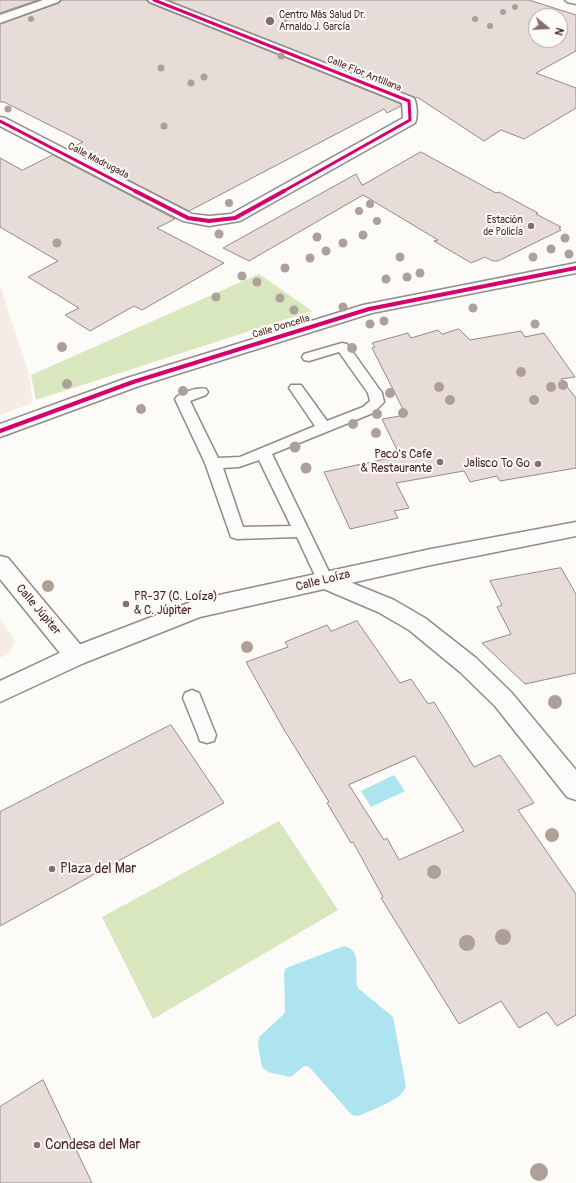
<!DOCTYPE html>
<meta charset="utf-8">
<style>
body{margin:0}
#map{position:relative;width:576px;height:1183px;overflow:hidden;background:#fcfbf8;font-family:Pangolin,sans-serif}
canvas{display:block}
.north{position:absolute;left:528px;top:8px;width:40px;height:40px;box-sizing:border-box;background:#fdfcf7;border:1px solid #b5a4a5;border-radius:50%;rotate:108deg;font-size:11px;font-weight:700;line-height:16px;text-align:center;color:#4a1f2b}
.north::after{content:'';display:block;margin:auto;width:14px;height:18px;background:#886c73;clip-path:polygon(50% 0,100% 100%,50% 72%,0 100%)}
</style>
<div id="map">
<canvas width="576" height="1183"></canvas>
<div class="north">N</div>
</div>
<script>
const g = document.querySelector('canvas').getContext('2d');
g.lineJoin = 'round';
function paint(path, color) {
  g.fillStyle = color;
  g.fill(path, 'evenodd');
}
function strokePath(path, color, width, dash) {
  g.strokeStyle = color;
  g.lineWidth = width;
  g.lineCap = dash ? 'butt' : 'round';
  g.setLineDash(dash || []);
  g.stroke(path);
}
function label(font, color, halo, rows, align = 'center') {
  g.font = font + ' Pangolin,sans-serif';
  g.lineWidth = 4;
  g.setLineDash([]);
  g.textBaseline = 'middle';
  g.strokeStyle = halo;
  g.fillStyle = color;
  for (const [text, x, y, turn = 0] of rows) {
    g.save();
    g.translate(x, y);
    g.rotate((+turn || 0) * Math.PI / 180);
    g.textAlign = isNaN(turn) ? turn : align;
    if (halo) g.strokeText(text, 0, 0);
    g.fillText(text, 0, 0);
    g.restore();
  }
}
const built = new Path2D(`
 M 0,285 L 29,374 L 33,403 L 0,415 Z
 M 0,620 L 15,641 L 9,653 L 0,658 Z`);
const green = new Path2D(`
 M 259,274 L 312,311 L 36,400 L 31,375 Z
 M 279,821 L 338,910 L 153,1019 L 102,917 Z`);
const water = new Path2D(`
 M 394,775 L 405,791 L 371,807 L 361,791 Z
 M 344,946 C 364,950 353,974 358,988 L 393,1017 L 406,1086 C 403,1100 371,1110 358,1116 L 352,1115 L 309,1067 L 304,1066 L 291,1077 L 268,1072 L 262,1067 L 258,1045 L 259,1037 L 284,1014 L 285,1010 L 284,973 L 286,968 Z`);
const building = new Path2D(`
 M 0,0 L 38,0 L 0,13 Z
 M 62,0 L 146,0 L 149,3 L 401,104 L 401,106 L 387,113 L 384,109 L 189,211 L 68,149 L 83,142 L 4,102 L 0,102 L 0,24 L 59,3 Z
 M 168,0 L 529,0 L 576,15 L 576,51 L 536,73 L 576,88 L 576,108 L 524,139 L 501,130 L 484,141 L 417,97 L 416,98 ZM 536,16 L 560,16 L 560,40 L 536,40 Z
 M 421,152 L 496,193 L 499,192 L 538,213 L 536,214 L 561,227 L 559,228 L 561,230 L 498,261 L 493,261 L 485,257 L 471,263 L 434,241 L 438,240 L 363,195 L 249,261 L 223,248 L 356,174 L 362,185 Z
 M 53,155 L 175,219 L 157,228 L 224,263 L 142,310 L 134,306 L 90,331 L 65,315 L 79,308 L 28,277 L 58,261 L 0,227 L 0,158 L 22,170 Z
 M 459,329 L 470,340 L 521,331 L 525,337 L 544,333 L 575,377 L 561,379 L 576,398 L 576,468 L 500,481 L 497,476 L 470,482 L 464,471 L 396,483 L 409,508 L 394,511 L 398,518 L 350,529 L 324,472 L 400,456 L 382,419 L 406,415 L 372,348 L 375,347 L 372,343 L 408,333 L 411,338 L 438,330 L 442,334 Z
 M 561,568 L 576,594 L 576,673 L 525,684 L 482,643 L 511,634 L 497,607 L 502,605 L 490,581 Z
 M 357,621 L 400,683 L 411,679 L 428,704 L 434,702 L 474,767 L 500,755 L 534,803 L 518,810 L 576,894 L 576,1015 L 557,1026 L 547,1012 L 519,1028 L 501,1001 L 459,1024 L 381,898 L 383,897 L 353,842 L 351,843 L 327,803 L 329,802 L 283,728 L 246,662 L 288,647 L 285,642 L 327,625 L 331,631 ZM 415,756 L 464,831 L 399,860 L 387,838 L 384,840 L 349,785 Z
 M 171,725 L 224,803 L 0,926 L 0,812 Z
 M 43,1080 L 92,1183 L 0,1183 L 0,1107 Z`);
const service = new Path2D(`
 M 342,343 L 347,344 L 382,393 L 384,402 L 373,413 L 272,454 L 333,580 L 331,584 L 325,586 L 319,584 L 297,537 L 237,539 L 231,537 L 205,463 L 175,399 C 180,392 198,387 206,389 L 208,392 L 206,395 L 190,401 L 218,458 L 240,457 L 315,426 L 289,388 L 291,385 L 301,385 L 327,421 L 363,407 L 370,401 L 368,393 L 339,352 L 309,361 L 304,360 L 302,357 L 304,354 ZM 259,460 L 291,526 L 243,527 L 223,468 L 239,467 Z
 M 192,690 L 199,693 L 201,698 L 216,735 L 214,741 L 207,743 L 200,741 L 198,735 L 183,698 L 185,693 Z`);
const minor = new Path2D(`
 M 43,0 L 60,0 L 58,2 L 0,23 L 0,15 Z
 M 148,0 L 164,0 L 414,98 C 417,104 418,117 415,123 L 240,221 L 209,226 L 183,221 L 0,126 L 0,117 L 5,118 L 192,214 L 209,216 L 231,214 L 403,118 L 402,103 L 150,2 Z
 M 565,0 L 576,0 L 576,4 L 567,2 Z
 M 576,263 L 576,273 L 372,313 L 139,386 L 0,437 L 0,424 L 127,378 L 363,305 Z
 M 0,556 L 8,558 L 84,649 L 88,656 L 84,663 L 76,665 L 68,663 L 0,579 Z
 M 325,572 L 394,600 L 425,618 L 476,658 L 511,692 L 576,770 L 576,800 L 567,797 L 495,706 L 460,672 L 409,630 L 378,612 L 317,586 L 314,580 L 317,574 Z`);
const primary = new Path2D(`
 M 576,522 L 576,536 L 431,565 L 200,617 L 84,663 L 0,702 L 0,681 L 68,649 L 196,600 L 431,549 Z`);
const cyclewayFar1 = new Path2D(`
 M 154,0 L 409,101 L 410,120 L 282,192
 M 0,121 L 137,192`);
const cycleway = new Path2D(`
 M 135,191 L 188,218 L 209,221 L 235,218 L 284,191
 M 0,431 L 133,382 L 369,309 L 576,268`);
const trees = [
 [515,7,3],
 [503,12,3],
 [31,19,3],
 [475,19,3],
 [284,20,3],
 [490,26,3],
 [281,56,3.5],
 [161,68,3.5],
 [204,77,3.5],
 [191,83,3.5],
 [8,109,3.5],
 [164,126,3.5],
 [229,203,4],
 [370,204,4],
 [359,211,4],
 [377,221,4],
 [219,234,4.5],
 [363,235,4.5],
 [317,237,4.5],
 [565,238,4.5],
 [57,243,4.5],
 [343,243,4.5],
 [551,249,4.5],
 [326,251,4.5],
 [569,254,4.5],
 [400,257,4.5],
 [533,257,4.5],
 [310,258,4.5],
 [285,268,4.5],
 [420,273,4.5],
 [242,276,4.5],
 [407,277,4.5],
 [386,279,4.5],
 [257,282,4.5],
 [216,297,4.5],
 [280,298,4.5],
 [343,307,4.5],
 [473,308,4.5],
 [294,310,4.5],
 [384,321,4.5],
 [370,324,4.5],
 [535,324,4.5],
 [62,347,5],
 [352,348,5],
 [521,372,5],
 [67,384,5],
 [563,385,5],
 [439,387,5],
 [551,387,5],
 [183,391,5],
 [390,393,5],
 [450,400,5],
 [534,400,5],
 [141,409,5],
 [403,413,5],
 [377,414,5],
 [353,424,5],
 [376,433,5],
 [295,447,5.5],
 [306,468,5.5],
 [48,586,6],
 [247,647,6],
 [555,702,7],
 [552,835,7],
 [434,872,7],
 [503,937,8],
 [467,943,8],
 [539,1172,9]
];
const markers = [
 [270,21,5,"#886c73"],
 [531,226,4,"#886c73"],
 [440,462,4,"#886c73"],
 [538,464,4,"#886c73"],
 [126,604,4,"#886c73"],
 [52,869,4,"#886c73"],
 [37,1145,4,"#886c73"]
];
const farPoinames = [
 ["Centro Más Salud Dr.",279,15],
 ["Arnaldo J. García",279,27],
 ["Estación",523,220,"right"],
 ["de Policía",523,232,"right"]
];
const farStreetnames = [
 ["Calle Flor Antillana",364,74,22],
 ["Calle Madrugada",98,161,27],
 ["Calle Doncella",281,327,-17]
];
const poiNames = [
 ["Paco's Cafe",432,455],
 ["& Restaurante",432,469],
 ["Jalisco To Go",530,464],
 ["PR-37 (C. Loíza)",134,597,"left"],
 ["& C. Júpiter",134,611,"left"]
];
const streetNames = [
 ["Calle Loíza",323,581,-14],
 ["Calle Júpiter",38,610,50]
];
const nearPoinames = [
 ["Plaza del Mar",60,869],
 ["Condesa del Mar",45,1145]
];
paint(built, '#f6ece6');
paint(green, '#d8e7be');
paint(water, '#aee3f0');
paint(building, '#e8dcd8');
strokePath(building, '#928a8b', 1);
strokePath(service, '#928a8b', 3);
strokePath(minor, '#928a8b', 3);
strokePath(primary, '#928a8b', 3);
paint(service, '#fbfbf9');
paint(minor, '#fbfbf9');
paint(primary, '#fbfbf9');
strokePath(cyclewayFar1, '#d6006c', 3);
strokePath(cycleway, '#d6006c', 4);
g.fillStyle = '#ada098';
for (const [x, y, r] of trees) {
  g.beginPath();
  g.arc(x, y, r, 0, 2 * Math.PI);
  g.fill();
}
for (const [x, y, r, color] of markers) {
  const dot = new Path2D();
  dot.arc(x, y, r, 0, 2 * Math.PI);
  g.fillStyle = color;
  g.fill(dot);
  strokePath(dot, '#fdfcf7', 1.5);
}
label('10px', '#4a1f2b', '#fdfcf7', farPoinames, 'left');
label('10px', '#4a1f2b', '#fdfcf7', farStreetnames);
label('12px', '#4a1f2b', '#fdfcf7', poiNames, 'right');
label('12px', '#4a1f2b', '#fdfcf7', streetNames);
label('14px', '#4a1f2b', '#fdfcf7', nearPoinames, 'left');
</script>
